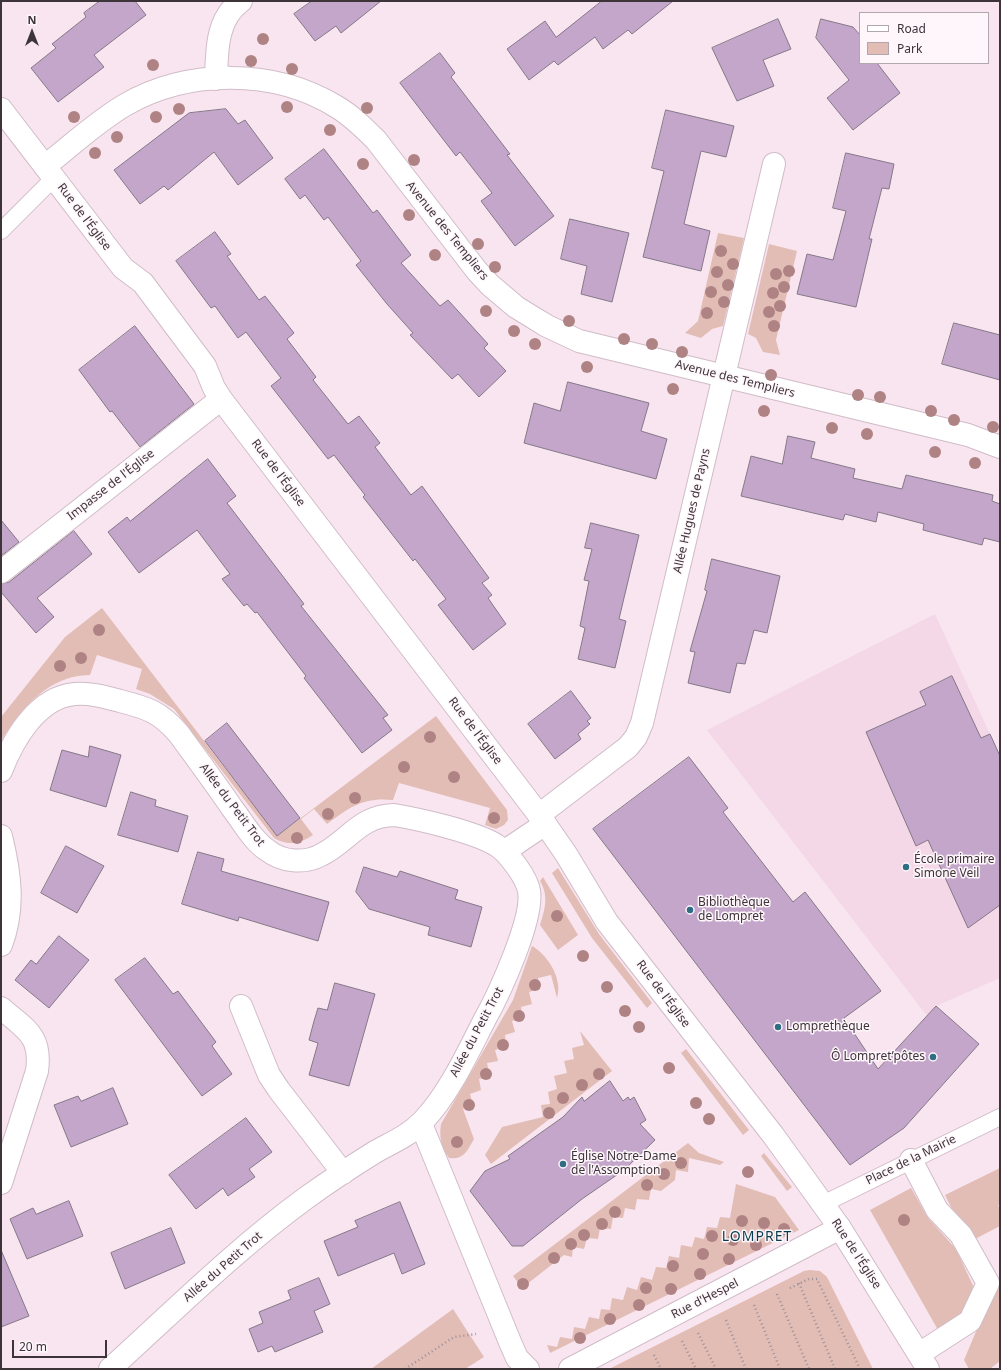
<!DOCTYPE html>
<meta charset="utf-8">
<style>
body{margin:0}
#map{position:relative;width:1001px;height:1370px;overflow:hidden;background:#f9e5f0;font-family:"Noto Sans",sans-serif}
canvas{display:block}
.frame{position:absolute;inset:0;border:2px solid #3c3439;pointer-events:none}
.legend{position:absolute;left:859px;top:12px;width:130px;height:52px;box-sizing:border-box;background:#fef6fa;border:1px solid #b0a8ad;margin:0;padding:5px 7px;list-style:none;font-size:12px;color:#3c3439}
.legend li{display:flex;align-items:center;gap:8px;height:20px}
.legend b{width:20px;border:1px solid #b0a8ad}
.north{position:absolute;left:12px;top:12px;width:40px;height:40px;-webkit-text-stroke:3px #fef6fa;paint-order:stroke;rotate:0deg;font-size:11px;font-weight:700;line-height:16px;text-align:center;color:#3c3439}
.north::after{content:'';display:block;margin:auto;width:14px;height:18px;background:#3c3439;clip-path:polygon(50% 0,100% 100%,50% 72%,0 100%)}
.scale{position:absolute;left:12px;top:1340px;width:95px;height:18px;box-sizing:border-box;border:2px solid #3c3439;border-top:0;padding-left:5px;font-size:12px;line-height:14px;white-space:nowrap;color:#3c3439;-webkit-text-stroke:3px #fef6fa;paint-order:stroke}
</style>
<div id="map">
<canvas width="1001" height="1370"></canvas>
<div class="frame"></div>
<ul class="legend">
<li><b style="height:5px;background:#fff"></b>Road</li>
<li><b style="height:11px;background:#e2bdb6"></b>Park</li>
</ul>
<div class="north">N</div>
<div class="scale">20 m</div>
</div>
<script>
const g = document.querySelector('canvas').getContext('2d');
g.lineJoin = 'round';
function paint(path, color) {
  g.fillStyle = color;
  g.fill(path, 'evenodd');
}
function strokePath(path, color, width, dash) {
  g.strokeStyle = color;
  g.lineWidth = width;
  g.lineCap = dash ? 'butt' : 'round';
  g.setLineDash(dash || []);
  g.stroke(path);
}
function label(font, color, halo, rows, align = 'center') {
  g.font = font + ' "Noto Sans",sans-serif';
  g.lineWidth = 3;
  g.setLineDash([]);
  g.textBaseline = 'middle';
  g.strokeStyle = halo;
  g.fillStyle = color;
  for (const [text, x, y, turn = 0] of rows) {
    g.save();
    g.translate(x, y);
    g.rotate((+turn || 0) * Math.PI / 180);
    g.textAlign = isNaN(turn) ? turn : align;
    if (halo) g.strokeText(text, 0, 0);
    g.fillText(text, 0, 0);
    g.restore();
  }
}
const built = new Path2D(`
 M 935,614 L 1000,756 L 1000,978 L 936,1006 L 927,1016 L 707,730 Z`);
const green = new Path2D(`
 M 718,233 L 744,238 L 723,326 L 712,329 L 701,338 L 685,333 L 698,321 Z
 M 769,244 L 797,251 L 776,340 L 780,355 L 763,352 L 756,338 L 748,334 Z
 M 102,608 L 277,836 L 436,716 L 507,810 L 508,820 L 504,825 L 496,829 L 485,825 L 490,808 L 399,783 L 393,800 C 363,797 350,807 327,824 L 314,809 L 301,819 L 313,835 C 300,844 287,846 274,838 L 174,709 L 150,694 L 136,689 L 142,669 L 97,655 L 90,675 C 49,675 21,708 1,741 L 1,717 L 65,637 Z
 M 558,868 L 599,934 L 652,1003 L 647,1008 L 592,938 L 552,873 Z
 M 543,877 L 578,935 L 558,950 L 540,925 C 545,909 549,896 540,881 Z
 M 532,946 C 548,955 563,979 557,998 L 551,975 L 538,978 L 540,989 L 529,992 L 532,1004 L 521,1007 L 523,1019 L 512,1021 L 515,1032 L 505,1035 L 506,1047 L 495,1050 L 498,1061 L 487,1063 L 490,1077 L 479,1079 L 481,1090 L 470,1094 L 473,1105 L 463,1109 L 474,1139 C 467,1151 464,1160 449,1158 C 441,1147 439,1137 441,1124 L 513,1000 Z
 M 580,1031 L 612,1071 L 491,1164 L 485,1155 L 502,1127 L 543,1117 L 541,1105 L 550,1104 L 548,1092 L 557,1089 L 554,1076 L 567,1073 L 564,1061 L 574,1059 L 572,1048 L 584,1045 Z
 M 686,1049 L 749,1130 L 743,1135 L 681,1053 Z
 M 688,1143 L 699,1153 L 724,1162 L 720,1165 L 689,1158 L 688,1172 L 676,1170 L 675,1180 L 661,1191 L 651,1189 L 649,1200 L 637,1199 L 635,1210 L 625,1208 L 623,1218 L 613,1217 L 611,1229 L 600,1228 L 598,1239 L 587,1238 L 584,1249 L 573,1247 L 572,1257 L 564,1255 L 522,1288 L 513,1276 Z
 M 764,1153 L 792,1187 L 787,1191 L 761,1156 Z
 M 1000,1168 L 1000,1204 L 998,1205 L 1000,1210 L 1000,1226 L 975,1239 L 957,1219 L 945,1195 Z
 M 736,1184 L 775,1197 L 799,1230 L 550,1353 L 547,1345 L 557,1347 L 560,1337 L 572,1339 L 574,1327 L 585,1329 L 589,1317 L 599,1319 L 601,1309 L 610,1310 L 612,1298 L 623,1300 L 627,1287 L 637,1290 L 641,1277 L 652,1280 L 656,1267 L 666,1268 L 669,1256 L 679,1258 L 681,1245 L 692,1247 L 695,1237 L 704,1239 L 707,1227 L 717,1228 L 720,1217 L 730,1218 Z
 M 911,1188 L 928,1218 L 956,1249 L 975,1290 L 966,1316 L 938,1330 L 870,1210 Z
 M 810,1270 L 820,1271 L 827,1277 L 873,1369 L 609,1369 L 804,1271 Z
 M 1000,1280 L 1000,1361 L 990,1369 L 969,1369 L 964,1360 L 997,1282 Z
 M 453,1309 L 484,1357 L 465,1369 L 371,1369 Z`);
const building = new Path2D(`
 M 100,1 L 135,1 L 146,15 L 94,55 L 104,67 L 58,102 L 31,68 L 56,48 L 52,44 L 86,17 L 84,13 Z
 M 312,1 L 381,1 L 341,33 L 336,26 L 315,41 L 294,14 Z
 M 602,1 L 673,1 L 632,34 L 628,30 L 603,49 L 595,37 L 558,65 L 554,61 L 529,80 L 507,49 L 545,21 L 556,37 Z
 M 778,19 L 791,49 L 763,60 L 774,86 L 737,101 L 712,48 Z
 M 821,19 L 853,27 L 860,35 L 860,63 L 877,63 L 900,93 L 853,130 L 827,98 L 849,80 L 816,38 Z
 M 440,53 L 455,73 L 451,77 L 510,154 L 507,155 L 554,216 L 515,246 L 481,201 L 492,193 L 460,152 L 456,156 L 400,83 Z
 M 226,109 L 238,124 L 245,120 L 273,158 L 238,185 L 214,152 L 168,190 L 164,186 L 140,204 L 114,170 L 189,113 Z
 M 666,110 L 734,126 L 726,157 L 701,151 L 684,224 L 710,231 L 701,271 L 643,257 L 664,171 L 652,168 Z
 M 324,149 L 373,213 L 377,210 L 411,255 L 401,263 L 440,306 L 448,300 L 488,344 L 484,348 L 506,371 L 479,397 L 458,374 L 452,379 L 410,335 L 413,333 L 387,304 L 356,265 L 361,261 L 328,217 L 324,220 L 305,195 L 300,199 L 285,179 Z
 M 846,153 L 894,164 L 889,189 L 882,188 L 869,239 L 872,239 L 856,307 L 797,294 L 807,254 L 833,260 L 846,211 L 833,208 Z
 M 570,219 L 629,233 L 612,302 L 581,294 L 587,266 L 561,259 Z
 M 215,232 L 231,254 L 227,256 L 259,300 L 265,296 L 294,333 L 287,339 L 316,377 L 313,380 L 348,424 L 359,416 L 380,443 L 375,447 L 411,495 L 422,486 L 489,578 L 482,583 L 492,595 L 488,598 L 506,624 L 473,650 L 438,605 L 446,599 L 415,559 L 413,561 L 363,497 L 365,495 L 334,455 L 328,459 L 271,386 L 281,378 L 246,332 L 238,338 L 215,306 L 211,308 L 176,261 Z
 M 954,323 L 1000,335 L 1000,380 L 942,364 Z
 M 135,326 L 194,404 L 140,447 L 112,411 L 110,412 L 79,370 Z
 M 568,382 L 649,403 L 641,431 L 667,439 L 656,479 L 524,443 L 534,403 L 560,411 Z
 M 788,436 L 815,442 L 811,458 L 855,469 L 853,478 L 902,489 L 906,475 L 993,495 L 992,501 L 1000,504 L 1000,542 L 984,538 L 982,545 L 923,530 L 924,524 L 878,512 L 876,522 L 845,514 L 843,520 L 741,496 L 751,456 L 782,464 Z
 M 208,459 L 236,496 L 227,503 L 304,604 L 301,606 L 388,715 L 383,718 L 392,730 L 362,753 L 304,678 L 306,676 L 257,612 L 255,613 L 247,604 L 244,606 L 222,579 L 230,574 L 197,530 L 139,573 L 108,532 L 127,517 L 130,521 Z
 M 1,520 L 19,542 L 1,556 Z
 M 591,523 L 639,535 L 619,619 L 626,621 L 615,668 L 578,659 L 585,628 L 580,626 L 589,581 L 584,580 L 592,549 L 585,548 Z
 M 74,531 L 92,554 L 37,598 L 54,617 L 36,633 L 1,592 L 1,584 L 9,582 Z
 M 712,559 L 780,576 L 767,633 L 754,630 L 745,664 L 737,663 L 730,693 L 688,683 L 695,652 L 690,651 L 707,591 L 705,590 Z
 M 952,676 L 981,738 L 990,734 L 1000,756 L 1000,905 L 968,928 L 928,840 L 916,846 L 866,732 L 926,705 L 920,692 Z
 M 571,691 L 591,718 L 587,721 L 590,724 L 578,734 L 581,739 L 555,759 L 528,724 Z
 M 227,723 L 300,818 L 277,836 L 205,741 Z
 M 90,746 L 121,755 L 106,807 L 50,790 L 62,750 L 88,757 Z
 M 689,757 L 728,808 L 723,812 L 793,902 L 805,892 L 881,991 L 844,1018 L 878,1069 L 936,1006 L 979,1044 L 904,1128 L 850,1165 L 593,829 Z
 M 131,792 L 156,800 L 155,806 L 188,816 L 178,852 L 118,835 Z
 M 66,846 L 104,866 L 77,913 L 41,893 Z
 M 198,852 L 224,859 L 221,871 L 329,902 L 318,941 L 239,917 L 238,921 L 182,904 Z
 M 364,867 L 397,877 L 400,871 L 458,890 L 455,899 L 482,907 L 471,947 L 428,935 L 430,927 L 369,909 L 356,892 Z
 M 59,936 L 89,960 L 49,1008 L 15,980 L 31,960 L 36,964 Z
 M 145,958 L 173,994 L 178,991 L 216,1042 L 212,1046 L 232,1074 L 202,1096 L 115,980 Z
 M 335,983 L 375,994 L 349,1086 L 309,1075 L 318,1043 L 309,1040 L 314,1021 L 318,1008 L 327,1010 Z
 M 610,1081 L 623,1101 L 628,1097 L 630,1100 L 634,1097 L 646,1120 L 640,1124 L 655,1140 L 624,1170 L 582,1199 L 523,1246 L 512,1246 L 470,1191 L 485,1171 L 510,1159 L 508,1156 L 563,1117 L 582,1097 L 584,1101 Z
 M 113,1088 L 128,1124 L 71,1147 L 54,1105 L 78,1096 L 81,1101 Z
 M 246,1118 L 272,1152 L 249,1169 L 255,1177 L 228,1196 L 223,1188 L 196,1209 L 169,1175 Z
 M 69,1201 L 83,1236 L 27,1259 L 10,1219 L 33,1208 L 36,1214 Z
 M 400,1202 L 425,1264 L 402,1274 L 394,1253 L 338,1276 L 324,1241 L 358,1227 L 355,1221 Z
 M 171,1228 L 185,1263 L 125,1289 L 111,1253 Z
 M 1,1250 L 29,1316 L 1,1327 Z
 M 319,1278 L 330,1304 L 314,1311 L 323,1332 L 275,1352 L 272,1346 L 258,1352 L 249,1329 L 263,1323 L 259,1312 L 291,1299 L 288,1291 Z`);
const path = new Path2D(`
 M 799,1283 L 835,1369
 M 790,1288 L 809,1279 L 817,1279 L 860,1369
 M 777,1294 L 809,1369
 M 754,1305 L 780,1369
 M 726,1320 L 746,1369
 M 698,1333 L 716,1369
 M 682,1341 L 696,1369
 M 654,1355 L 661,1369
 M 405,1369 L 454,1337 L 476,1334`);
const service = new Path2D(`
 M 1,231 L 54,178
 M 823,1204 L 1000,1117`);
const pedestrian = new Path2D(`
 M 911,1160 L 937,1210 L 961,1235 L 988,1283 L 970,1321 L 919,1354`);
const minor = new Path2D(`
 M 216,79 C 217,51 216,19 241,1
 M 45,166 C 71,146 96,122 125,105 C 188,69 274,68 337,107 C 352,116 364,128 376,140 L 477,271 L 490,285 L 516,307 L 529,315 L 547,326 L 579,341 L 968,435 L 1000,447
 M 1,572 L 221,399
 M 1,771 C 13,740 37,697 75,694 C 91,693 105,697 120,701 C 148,708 160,712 179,734 C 197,759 215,783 232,808 C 243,822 252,840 267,850 C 282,862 304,864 321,855 C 349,841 359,816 394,815 C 419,819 475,832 496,845 C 508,852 527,878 529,891 C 534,918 499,994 485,1019 C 468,1052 449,1094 423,1121 C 410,1135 391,1143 375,1152 C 351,1167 328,1182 306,1198 C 236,1249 174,1311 110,1369
 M 539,815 L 628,747 L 636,737 L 642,723 L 774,164
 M 1,836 C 10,873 15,908 1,945
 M 505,851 L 545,824
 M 241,1006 L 269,1075 L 279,1090 L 343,1173
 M 1,1008 C 25,1029 42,1035 37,1071 L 1,1183
 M 421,1124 L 510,1342 L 517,1358 L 528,1369
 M 570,1369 L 840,1228`);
const tertiary = new Path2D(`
 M 1,109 L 123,268 L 143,283 L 205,366 L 214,388 L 221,399 L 539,815 L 566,854 L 607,922 L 773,1135 L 840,1228 L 928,1369`);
const trees = [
 [263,39],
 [251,61],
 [153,65],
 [292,69],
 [287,107],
 [367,108],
 [179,109],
 [74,117],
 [156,117],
 [330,130],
 [117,137],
 [95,153],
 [414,160],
 [363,164],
 [409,215],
 [478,244],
 [721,251],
 [435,255],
 [733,264],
 [495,267],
 [789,271],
 [717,272],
 [776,274],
 [728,285],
 [784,287],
 [711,292],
 [773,293],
 [724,302],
 [780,306],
 [486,311],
 [769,312],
 [707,313],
 [569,321],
 [774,326],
 [514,331],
 [624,339],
 [535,344],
 [652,344],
 [682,352],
 [587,367],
 [771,375],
 [673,389],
 [858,395],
 [880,397],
 [764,411],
 [931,411],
 [954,420],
 [993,427],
 [832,428],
 [867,434],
 [935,452],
 [975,463],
 [99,630],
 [81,658],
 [60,666],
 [430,737],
 [404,767],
 [454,777],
 [355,798],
 [328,814],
 [494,818],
 [297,838],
 [557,916],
 [583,956],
 [535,985],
 [607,987],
 [625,1011],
 [519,1016],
 [639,1027],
 [503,1045],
 [669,1068],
 [486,1074],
 [599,1074],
 [582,1085],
 [563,1098],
 [696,1103],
 [469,1105],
 [549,1113],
 [709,1119],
 [457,1142],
 [681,1163],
 [748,1172],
 [664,1174],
 [647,1185],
 [615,1212],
 [904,1220],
 [742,1221],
 [764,1223],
 [602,1224],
 [784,1229],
 [584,1235],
 [712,1236],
 [733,1240],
 [571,1244],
 [756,1245],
 [703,1254],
 [554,1258],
 [729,1259],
 [673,1266],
 [700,1274],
 [523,1284],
 [646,1288],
 [671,1289],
 [639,1305],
 [610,1319],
 [580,1338]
];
const markers = [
 [906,867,4,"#306c83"],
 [690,910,4,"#306c83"],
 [778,1027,4,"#306c83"],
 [933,1057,4,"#306c83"],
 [563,1164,4,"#306c83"]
];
const streetNames = [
 ["Rue de l'Église",84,217,53],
 ["Avenue des Templiers",447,231,51],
 ["Avenue des Templiers",735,379,14],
 ["Rue de l'Église",278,473,53],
 ["Impasse de l'Église",111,485,-38],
 ["Allée Hugues de Payns",692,511,-77],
 ["Rue de l'Église",475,731,53],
 ["Allée du Petit Trot",232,805,53],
 ["Rue de l'Église",663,994,53],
 ["Allée du Petit Trot",477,1032,-62],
 ["Place de la Mairie",911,1160,-26],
 ["Rue de l'Église",856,1254,57],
 ["Allée du Petit Trot",223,1267,-41],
 ["Rue d'Hespel",705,1299,-27]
];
const poiNames = [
 ["École primaire",914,860],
 ["Simone Veil",914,874],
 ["Bibliothèque",698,903],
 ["de Lompret",698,917],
 ["Lomprethèque",786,1027],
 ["Ô Lompret’pôtes",925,1057,"right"],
 ["Église Notre-Dame",571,1157],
 ["de l'Assomption",571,1171]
];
const quarterNames = [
 ["LOMPRET",757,1237]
];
paint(built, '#f4d8e8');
paint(green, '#e2bdb6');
paint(building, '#c4a6cb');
strokePath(building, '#847887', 1);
strokePath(service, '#d0bcc7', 18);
strokePath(pedestrian, '#d0bcc7', 24);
strokePath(minor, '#d0bcc7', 24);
strokePath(tertiary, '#d0bcc7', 24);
strokePath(path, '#9d8f97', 2.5, [1, 3]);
strokePath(service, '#fff', 16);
strokePath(pedestrian, '#fff', 22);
strokePath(minor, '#fff', 22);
strokePath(tertiary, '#fff', 22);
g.fillStyle = '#af8383';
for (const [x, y] of trees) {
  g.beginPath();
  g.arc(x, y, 6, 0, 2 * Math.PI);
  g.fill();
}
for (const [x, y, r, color] of markers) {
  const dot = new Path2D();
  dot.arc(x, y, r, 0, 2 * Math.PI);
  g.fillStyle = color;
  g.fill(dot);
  strokePath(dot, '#fef6fa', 1.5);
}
label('12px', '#3c3439', '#fef6fa', streetNames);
label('12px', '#3c3439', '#fef6fa', poiNames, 'left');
g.letterSpacing = '1px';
label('14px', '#073c4e', '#fef6fa', quarterNames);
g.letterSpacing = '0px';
</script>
